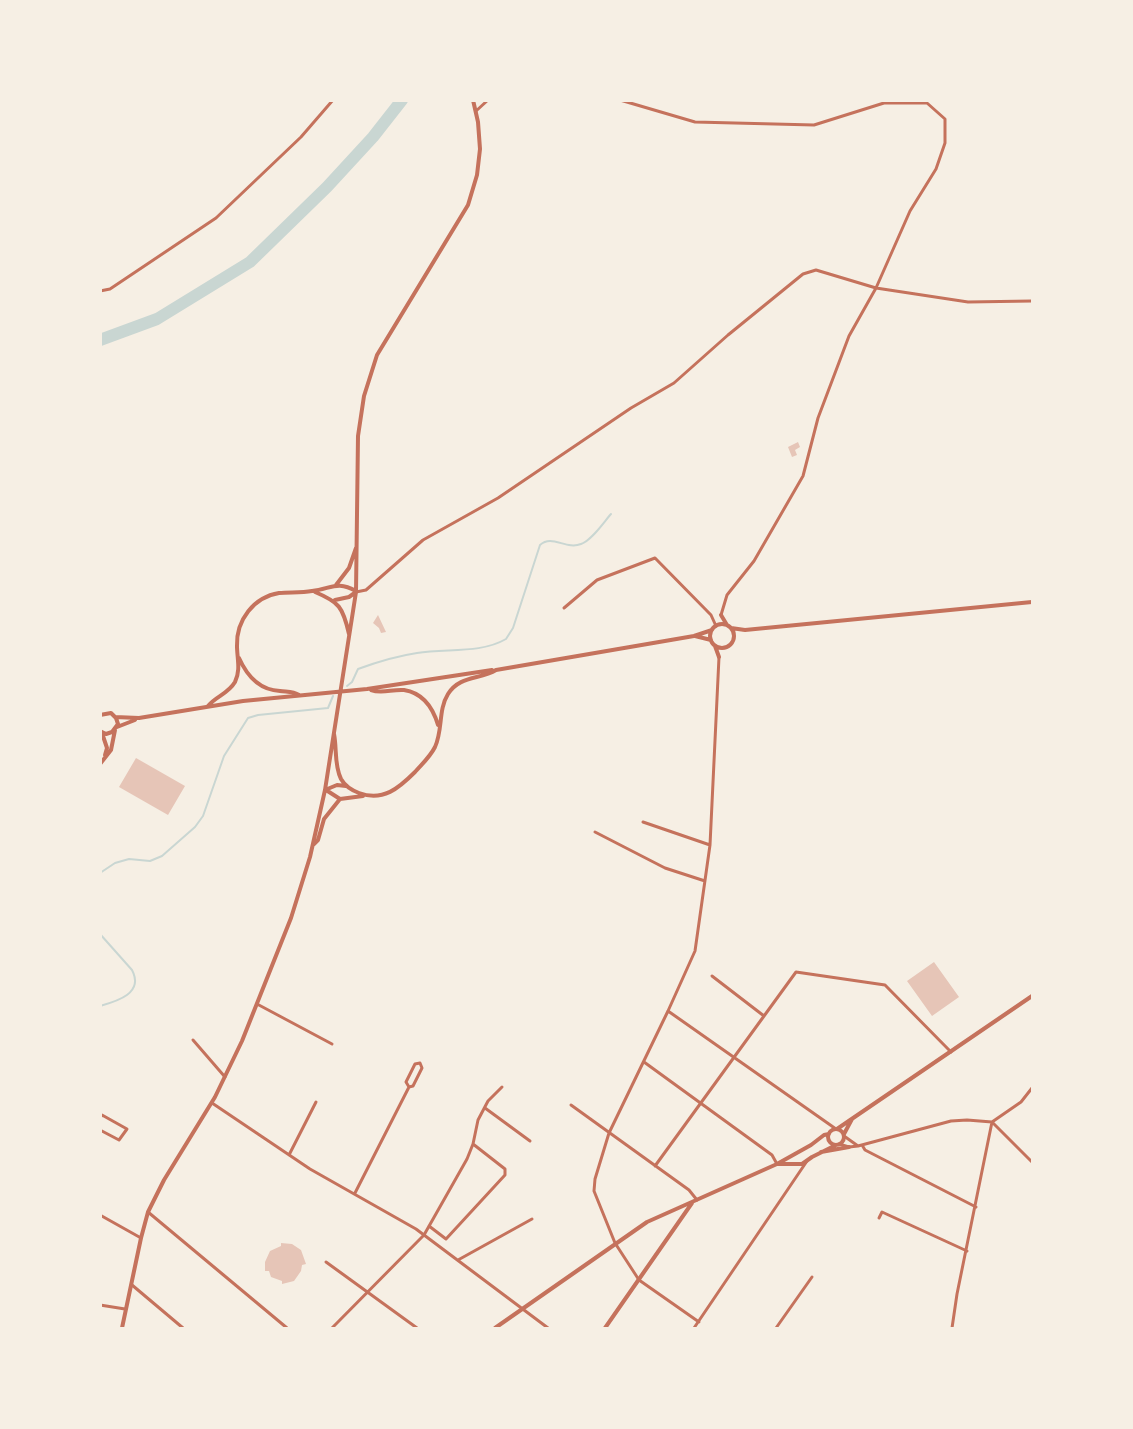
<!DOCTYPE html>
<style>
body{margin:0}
#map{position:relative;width:1133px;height:1429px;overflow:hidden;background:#f6efe4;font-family:"IBM Plex Sans",sans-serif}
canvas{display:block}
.frame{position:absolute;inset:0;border:102px solid #f6efe4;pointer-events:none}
</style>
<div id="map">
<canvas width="1133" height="1429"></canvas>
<div class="frame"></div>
</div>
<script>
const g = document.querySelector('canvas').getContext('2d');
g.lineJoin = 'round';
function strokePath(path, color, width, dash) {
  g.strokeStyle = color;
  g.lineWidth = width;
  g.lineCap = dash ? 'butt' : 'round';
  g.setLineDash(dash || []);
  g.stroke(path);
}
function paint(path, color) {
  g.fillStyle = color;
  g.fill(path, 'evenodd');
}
const stream = new Path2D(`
 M 347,686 L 352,682 L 358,669 C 377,662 397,656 417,653 C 447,648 480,654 506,639 L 513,628 L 540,545 C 552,534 566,550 581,544 C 592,540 603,523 611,514
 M 100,873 L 115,863 L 129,859 L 150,861 L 162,856 L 195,827 L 203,816 L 224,756 L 248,718 L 258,715 L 328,708 L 333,696
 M 100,934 L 132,970 C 144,993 118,1001 100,1006`);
const river = new Path2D(`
 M 100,340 L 157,319 L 250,262 L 327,187 L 373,137 L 402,100`);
const building = new Path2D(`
 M 798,442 L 800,447 L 795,450 L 797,455 L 792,457 L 788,447 Z
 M 378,615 L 386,632 L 381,633 L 379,628 L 373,623 Z
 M 136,758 L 185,786 L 168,815 L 119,787 Z
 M 934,962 L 959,997 L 932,1016 L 907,981 Z
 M 281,1243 L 292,1244 L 301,1250 L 306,1264 L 302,1265 L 301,1271 L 294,1281 L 282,1284 L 282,1281 L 271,1277 L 269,1271 L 265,1271 L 265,1262 L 270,1251 L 281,1246 Z`);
const minor = new Path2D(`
 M 620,100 L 695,122 L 814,125 L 884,103 L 927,103 L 945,119 L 945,143 L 936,169 L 910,211 L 876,288 L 849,336 L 818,418 L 803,476 L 754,561 L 727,595 L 721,615
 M 476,111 L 488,100
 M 100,291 L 110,289 L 216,218 L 301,137 L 333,100
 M 356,592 L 366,590 L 423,540 L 498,498 L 631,408 L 674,383 L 728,335 L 803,274 L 816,270 L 876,288 L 968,302 L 1032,301
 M 564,608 L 597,580 L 655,558 L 711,615 L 716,626
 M 643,822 L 710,845
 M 595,832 L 665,868 L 705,881
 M 712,976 L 764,1016
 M 257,1004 L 332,1044
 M 668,1011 L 836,1129
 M 193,1040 L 225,1077
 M 644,1062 L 772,1155 L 777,1164
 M 212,1103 L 310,1169 L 416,1229 L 548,1328
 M 571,1105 L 689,1190 L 697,1200
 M 485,1108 L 530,1141
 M 100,1118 L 102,1115 L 127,1129 L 119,1140 L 100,1130
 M 992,1122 L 1032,1162
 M 992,1122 L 1021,1102 L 1032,1088
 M 844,1136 L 858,1146
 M 839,1144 L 849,1147 L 858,1146 L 951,1121 L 967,1120 L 992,1122
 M 862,1145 L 865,1150 L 976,1207
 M 289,1155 L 316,1102
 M 655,1166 L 796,972 L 885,985 L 951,1052
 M 355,1193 L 409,1087 L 413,1086 L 422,1068 L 420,1063 L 415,1064 L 406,1082 L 409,1087
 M 148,1212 L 287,1328
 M 100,1215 L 141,1238
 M 879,1218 L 882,1212 L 967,1251
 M 429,1226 L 446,1239 L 505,1175 L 505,1169 L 473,1144
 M 458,1260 L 532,1219
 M 326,1262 L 417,1328
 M 132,1285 L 183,1328
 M 100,1305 L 125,1309
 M 699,1322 L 639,1280 L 615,1243 L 594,1191 L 595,1179 L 609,1133 L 668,1011 L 695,951 L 710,845 L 719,657
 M 332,1328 L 424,1235 L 467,1159 L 473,1144 L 478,1120 L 488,1101 L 502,1087
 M 694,1328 L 807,1161
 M 776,1328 L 812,1277
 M 952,1328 L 957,1294 L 992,1122`);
const tertiary = new Path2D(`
 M 336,585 L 349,568 L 356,548
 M 315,592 C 339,602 343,607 349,634
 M 335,600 L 349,597 L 356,592
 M 721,615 L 727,625
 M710 636a12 12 0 1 1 24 0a12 12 0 1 1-24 0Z
 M 731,628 L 745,630 L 1032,602
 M 695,636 L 711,640
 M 715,646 L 719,657
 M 239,658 C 247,676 259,690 280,691 C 287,692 293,691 299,695
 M 371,690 C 382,694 392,689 404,690 C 423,693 433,708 438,725
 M 208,706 C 216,696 228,694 235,682 C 241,670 237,658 237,646 C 236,620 254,597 279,593 C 290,592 301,593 312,591 C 331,589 337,580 356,591
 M 100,715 L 111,713 L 116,718 L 118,724 L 112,732 L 106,734 L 100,731
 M 115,717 L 139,718 L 243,701 L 367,689 L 492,670
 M 117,727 L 135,720
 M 102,733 L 107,748 L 105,755
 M 334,734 C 337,749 334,765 341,779 C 345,786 351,790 359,793 C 383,802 399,788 415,772 C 422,764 430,757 435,747 C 443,730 438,710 448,694 C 460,675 480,680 496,670 L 694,636 L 712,630
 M 100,764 L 111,750 L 115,730
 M 325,790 L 337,785 L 346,786
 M 326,790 L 340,799 L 363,796
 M 314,844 L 318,840 L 324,819 L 340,799
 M 837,1129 L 1032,996
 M828 1137a8 8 0 1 1 16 0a8 8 0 1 1-16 0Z
 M 844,1134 L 852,1119
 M 821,1152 L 849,1147
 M 778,1164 L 802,1164 L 812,1157 L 836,1145
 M 122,1328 L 141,1238 L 148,1212 L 164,1180 L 215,1097 L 242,1041 L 291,918 L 310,857 L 325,790 L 356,592 L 358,436 L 364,396 L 377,355 L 468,205 L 477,175 L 480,149 L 478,122 L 473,100
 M 495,1328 L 647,1222 L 777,1164 L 811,1145 L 824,1135 L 829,1134
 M 605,1328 L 692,1203`);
strokePath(stream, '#c9d6d2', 2);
strokePath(river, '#c9d6d2', 12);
paint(building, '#e6c5b7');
strokePath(minor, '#c5725c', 3);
strokePath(tertiary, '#c5725c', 4);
</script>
